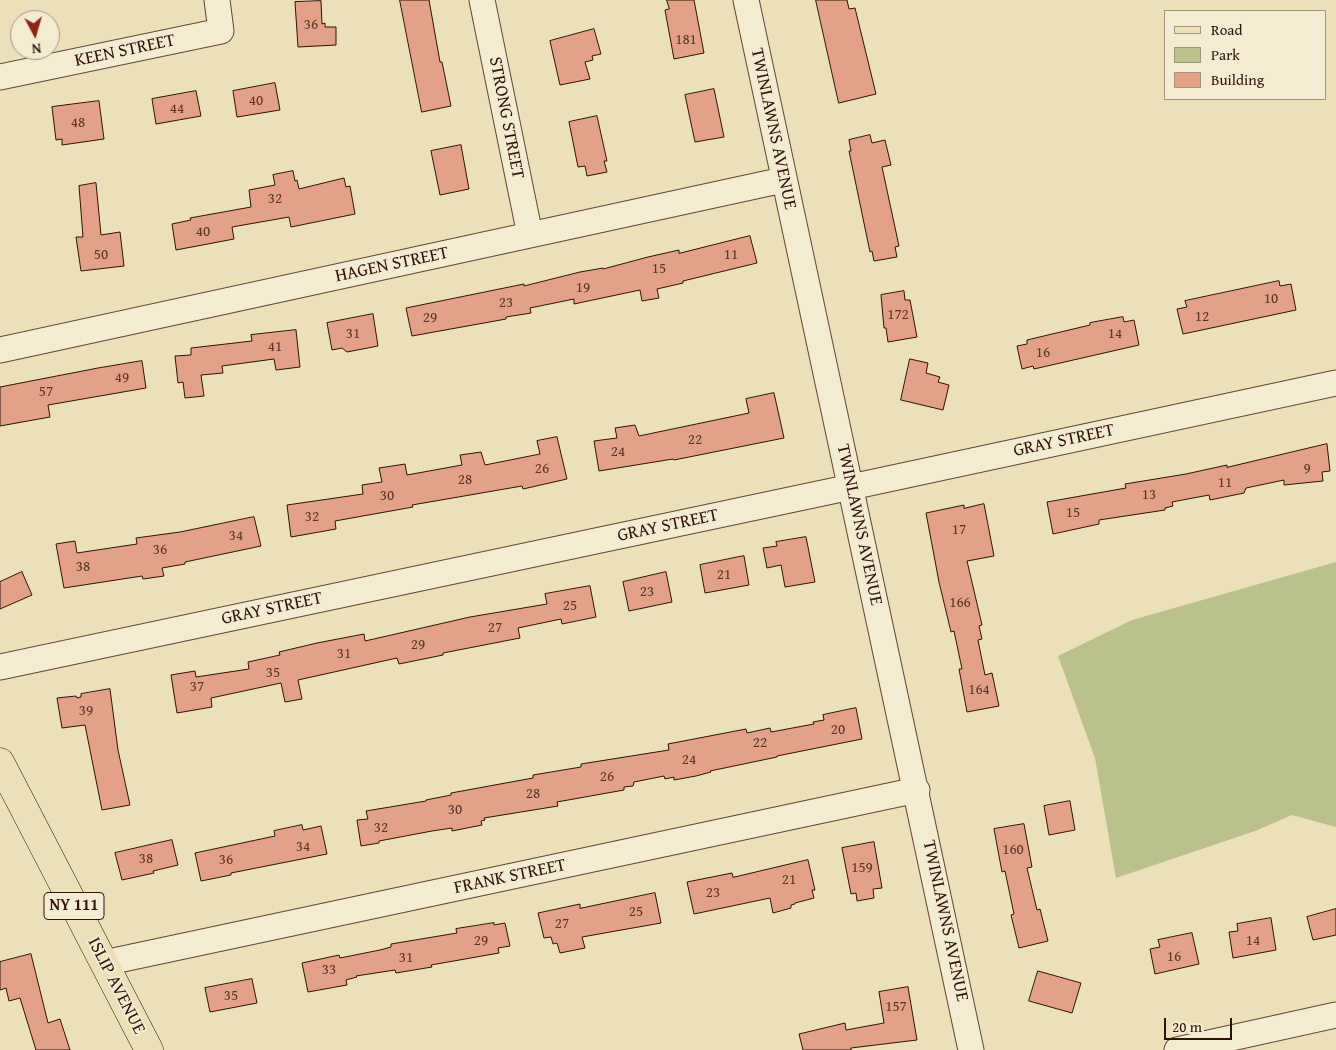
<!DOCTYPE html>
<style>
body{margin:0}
#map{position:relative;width:1336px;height:1050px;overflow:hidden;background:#ece0b9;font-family:"Gentium Book Plus",serif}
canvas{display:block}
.legend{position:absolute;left:1164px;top:10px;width:162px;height:90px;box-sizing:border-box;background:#f3ebd2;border:1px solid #a49580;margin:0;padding:6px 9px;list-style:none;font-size:15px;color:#2e1306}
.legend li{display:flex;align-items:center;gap:10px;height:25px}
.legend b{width:25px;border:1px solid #a49580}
.north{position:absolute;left:10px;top:10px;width:50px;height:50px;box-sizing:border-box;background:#f3ebd2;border:1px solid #a49580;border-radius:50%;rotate:174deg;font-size:14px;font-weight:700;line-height:20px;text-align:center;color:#2e1306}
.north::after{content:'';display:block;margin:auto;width:18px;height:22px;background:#8f2418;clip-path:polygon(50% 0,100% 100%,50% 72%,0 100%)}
.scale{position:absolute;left:1164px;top:1018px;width:68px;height:22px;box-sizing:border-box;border:2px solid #2e1306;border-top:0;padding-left:6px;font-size:15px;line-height:18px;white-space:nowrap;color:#2e1306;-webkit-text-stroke:4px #f3ebd2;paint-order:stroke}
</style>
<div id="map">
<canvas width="1336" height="1050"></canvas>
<ul class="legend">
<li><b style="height:6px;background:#ece0b9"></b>Road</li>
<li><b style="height:14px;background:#bac18d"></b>Park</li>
<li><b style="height:14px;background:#e3a188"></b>Building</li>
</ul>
<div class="north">N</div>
<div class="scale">20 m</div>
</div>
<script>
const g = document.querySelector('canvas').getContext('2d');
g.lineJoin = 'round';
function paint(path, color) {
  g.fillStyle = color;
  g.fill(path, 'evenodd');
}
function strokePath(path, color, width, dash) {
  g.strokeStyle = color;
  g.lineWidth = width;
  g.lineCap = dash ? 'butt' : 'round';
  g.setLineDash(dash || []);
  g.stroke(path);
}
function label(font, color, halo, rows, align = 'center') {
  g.font = font + ' "Gentium Book Plus",serif';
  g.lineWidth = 4;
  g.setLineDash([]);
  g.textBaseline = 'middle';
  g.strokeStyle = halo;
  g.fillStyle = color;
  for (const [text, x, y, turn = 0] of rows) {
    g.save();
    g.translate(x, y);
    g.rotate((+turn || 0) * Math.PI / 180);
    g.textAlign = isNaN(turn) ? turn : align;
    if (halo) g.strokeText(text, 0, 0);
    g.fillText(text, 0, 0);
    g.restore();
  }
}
const green = new Path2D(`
 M 1336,562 L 1336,827 L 1292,815 L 1255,831 L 1116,878 L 1095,758 L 1058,656 L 1132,620 Z`);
const building = new Path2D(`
 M 400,0 L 429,0 L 440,62 L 442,62 L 451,106 L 422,112 Z
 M 667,0 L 694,0 L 704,53 L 674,59 L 665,10 L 669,9 Z
 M 816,0 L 847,0 L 849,9 L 855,8 L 876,94 L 839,103 Z
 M 321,1 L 322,24 L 325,23 L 325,27 L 336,27 L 336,45 L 298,47 L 295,2 Z
 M 594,29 L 601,54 L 592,56 L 593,60 L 585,62 L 590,79 L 560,85 L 550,41 Z
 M 275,83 L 280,110 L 237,117 L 233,91 Z
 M 714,89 L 724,137 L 695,142 L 685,95 Z
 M 196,91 L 201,116 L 156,124 L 152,99 Z
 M 99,101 L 104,139 L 62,145 L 62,139 L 56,140 L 52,107 Z
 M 597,116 L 607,161 L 604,161 L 607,172 L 587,176 L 585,166 L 578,167 L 569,122 Z
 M 870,135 L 872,143 L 885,140 L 891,165 L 882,167 L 899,246 L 895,247 L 897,257 L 874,261 L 872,251 L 870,252 L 849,151 L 851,151 L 849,140 Z
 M 461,145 L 469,189 L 440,195 L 431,151 Z
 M 293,171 L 295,181 L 297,180 L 299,189 L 344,178 L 346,187 L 350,186 L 355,214 L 291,227 L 289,217 L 232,227 L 234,239 L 176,250 L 172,224 L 191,220 L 190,218 L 251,207 L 249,190 L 275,185 L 273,175 Z
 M 96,183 L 101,235 L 120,232 L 124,266 L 81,271 L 76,237 L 83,237 L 79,186 Z
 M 750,236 L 757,263 L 683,281 L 683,283 L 657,289 L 659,298 L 642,301 L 640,290 L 574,304 L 574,299 L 530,308 L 531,313 L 506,317 L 506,319 L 412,336 L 406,308 L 524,284 L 524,286 L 580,272 L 603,268 L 603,269 L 648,257 L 679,250 L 679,253 Z
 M 1279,281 L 1280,286 L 1291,284 L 1296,310 L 1183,334 L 1177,309 L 1187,307 L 1185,301 Z
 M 904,291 L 905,300 L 910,300 L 917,337 L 888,342 L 886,328 L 884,328 L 881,295 Z
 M 373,314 L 378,346 L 347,352 L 342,348 L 332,350 L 327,323 Z
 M 1123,317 L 1124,322 L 1134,320 L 1139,345 L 1034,369 L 1033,366 L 1022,369 L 1017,346 L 1027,344 L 1027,340 L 1090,325 L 1090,323 Z
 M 296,330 L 300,367 L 276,370 L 274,359 L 222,366 L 223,373 L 201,375 L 204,396 L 185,398 L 183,382 L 178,383 L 175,356 L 191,355 L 191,348 L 252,341 L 251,335 Z
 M 910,359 L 928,363 L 926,373 L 940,377 L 938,382 L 949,385 L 943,410 L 901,400 Z
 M 142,361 L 146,388 L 48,405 L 50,417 L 0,426 L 0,387 L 98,368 Z
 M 774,393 L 784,438 L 674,460 L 673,459 L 599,471 L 594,441 L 617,438 L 615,428 L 635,425 L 639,436 L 749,413 L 746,399 Z
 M 557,437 L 567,479 L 523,489 L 522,486 L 412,505 L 413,507 L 335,521 L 336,529 L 291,537 L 287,505 L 363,494 L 362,485 L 382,482 L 379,468 L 405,464 L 407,475 L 462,465 L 460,455 L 481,452 L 485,465 L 540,454 L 537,441 Z
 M 1327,444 L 1330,471 L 1322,472 L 1323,481 L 1284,485 L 1284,480 L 1246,488 L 1244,493 L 1210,500 L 1209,495 L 1172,502 L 1173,506 L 1165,508 L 1165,510 L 1099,520 L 1099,524 L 1053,534 L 1047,502 L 1126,488 L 1125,484 L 1186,474 L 1227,465 L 1227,467 Z
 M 984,504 L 994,556 L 967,561 L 982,625 L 979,626 L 982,639 L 978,640 L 985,675 L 992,673 L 999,706 L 967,712 L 959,669 L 962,669 L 954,631 L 951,632 L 939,582 L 926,513 L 964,505 L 964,508 Z
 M 254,517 L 261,546 L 185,562 L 185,564 L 162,568 L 164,576 L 143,579 L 142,576 L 64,588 L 56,544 L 75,541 L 77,553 L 137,544 L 136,538 L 180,532 Z
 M 806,537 L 815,582 L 785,587 L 781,565 L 767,568 L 763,548 L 777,546 L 776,542 Z
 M 744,556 L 749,585 L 705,593 L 700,565 Z
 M 22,572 L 32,595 L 0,609 L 0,582 Z
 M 666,572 L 672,602 L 629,611 L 623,582 Z
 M 590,586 L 596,617 L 562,624 L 561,619 L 518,628 L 520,638 L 443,653 L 443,655 L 399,664 L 397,658 L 298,680 L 302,699 L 285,702 L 281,683 L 211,698 L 212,707 L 177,713 L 171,675 L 195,671 L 196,677 L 249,669 L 248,662 L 280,655 L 279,652 L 317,643 L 364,634 L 365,641 L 470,617 L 547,604 L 545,594 Z
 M 110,689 L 118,750 L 130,805 L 102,810 L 85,725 L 62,728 L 57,698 L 76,696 L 77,698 L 81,697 L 81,694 Z
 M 856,708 L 862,739 L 777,756 L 777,757 L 710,771 L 711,772 L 696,776 L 674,780 L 674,777 L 665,779 L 664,776 L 634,782 L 633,786 L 624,787 L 624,790 L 557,802 L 558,806 L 484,818 L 485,820 L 481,821 L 482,825 L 452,831 L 452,828 L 432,831 L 379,841 L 379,843 L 361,846 L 357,820 L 368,819 L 366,811 L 426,801 L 426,800 L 451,795 L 451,793 L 533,778 L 533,775 L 581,767 L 581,764 L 669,750 L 668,744 L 746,729 L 747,733 L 770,728 L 771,732 L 814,724 L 813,722 L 824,720 L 823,715 Z
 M 1070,801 L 1075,830 L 1049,835 L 1044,806 Z
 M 1024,824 L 1032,867 L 1027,868 L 1037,910 L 1040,909 L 1048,941 L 1019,948 L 1011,915 L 1014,914 L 1005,871 L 1002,872 L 994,829 Z
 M 302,825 L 303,830 L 321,826 L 327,854 L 231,873 L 231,875 L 201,881 L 195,853 L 275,836 L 274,831 Z
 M 172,840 L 178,865 L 153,871 L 154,873 L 122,880 L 115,853 Z
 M 874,842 L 882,888 L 873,889 L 874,898 L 857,901 L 856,893 L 851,894 L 842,848 Z
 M 808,860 L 815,890 L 812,890 L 814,898 L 795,903 L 795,904 L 791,905 L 791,908 L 773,913 L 770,898 L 694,914 L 687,882 L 732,873 L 733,877 Z
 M 655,893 L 661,923 L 582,937 L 585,948 L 560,953 L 557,943 L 553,944 L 551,937 L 544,938 L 538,913 L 580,904 L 580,908 Z
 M 1336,909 L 1336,935 L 1313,940 L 1307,917 Z
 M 1271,918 L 1276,950 L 1233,958 L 1229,932 L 1238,931 L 1237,924 Z
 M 494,923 L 494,925 L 505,923 L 510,946 L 498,948 L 499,953 L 431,965 L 432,967 L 396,973 L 395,970 L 356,976 L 357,977 L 346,980 L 347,985 L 308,992 L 302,963 L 339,955 L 340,958 L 380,950 L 391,947 L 391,944 L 457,933 L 456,929 Z
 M 1192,933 L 1199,964 L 1155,974 L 1150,949 L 1160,947 L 1158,940 Z
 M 31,954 L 48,1023 L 60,1019 L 70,1050 L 36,1050 L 20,998 L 9,1001 L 6,988 L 0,990 L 0,962 Z
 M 1038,971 L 1081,983 L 1072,1013 L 1029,1001 Z
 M 252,979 L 257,1003 L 210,1012 L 205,988 Z
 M 908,987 L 917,1040 L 851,1048 L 851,1050 L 803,1050 L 799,1034 L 845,1023 L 846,1030 L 884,1023 L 879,992 Z`);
const minor = new Path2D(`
 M 482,0 L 530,235
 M 746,0 C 818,351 899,699 971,1050
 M 0,77 L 221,31 L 217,0
 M 0,350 L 783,180
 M 0,667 L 851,487 L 1336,383
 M 104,963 L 917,790
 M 1177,1050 L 1336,1015`);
const major = new Path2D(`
 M 0,762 L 149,1050`);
const numberNames = [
 ["36",311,25],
 ["181",686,40],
 ["40",256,101],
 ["44",177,109],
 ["48",78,123],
 ["32",275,199],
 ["40",203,232],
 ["50",101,255],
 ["11",731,255],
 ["15",659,269],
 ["19",583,288],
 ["10",1271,299],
 ["23",506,303],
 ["172",898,315],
 ["12",1202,317],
 ["29",430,318],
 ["31",353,334],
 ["14",1115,334],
 ["41",275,347],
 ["16",1043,353],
 ["49",122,378],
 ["57",46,392],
 ["22",695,440],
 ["24",618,452],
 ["26",542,469],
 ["9",1307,469],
 ["28",465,480],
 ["11",1225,483],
 ["13",1149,495],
 ["30",387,496],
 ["15",1073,513],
 ["32",312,517],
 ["17",959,530],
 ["34",236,536],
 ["36",160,550],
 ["38",83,567],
 ["21",724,575],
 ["23",647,592],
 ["166",960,603],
 ["25",570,606],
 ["27",495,628],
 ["29",418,645],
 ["31",344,654],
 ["35",273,673],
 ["37",197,687],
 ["164",979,690],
 ["39",86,711],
 ["20",838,730],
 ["22",760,743],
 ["24",689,760],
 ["26",607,777],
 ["28",533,794],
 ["30",455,810],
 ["32",381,828],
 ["34",303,847],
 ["160",1013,850],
 ["38",146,859],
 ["36",226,860],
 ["159",862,868],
 ["21",789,880],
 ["23",713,893],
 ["25",636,912],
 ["27",562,924],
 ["29",481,941],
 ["14",1253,941],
 ["16",1174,957],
 ["31",406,958],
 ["33",329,970],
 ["35",231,996],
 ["157",896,1007]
];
const shields = [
 [74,906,60]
];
const shieldNames = [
 ["NY 111",74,906]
];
const streetNames = [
 ["KEEN STREET",125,51,-12],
 ["STRONG STREET",506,118,79],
 ["TWINLAWNS AVENUE",773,129,78],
 ["HAGEN STREET",392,265,-12],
 ["GRAY STREET",1064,441,-12],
 ["TWINLAWNS AVENUE",859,525,78],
 ["GRAY STREET",668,526,-12],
 ["GRAY STREET",272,609,-12],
 ["FRANK STREET",510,877,-12],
 ["TWINLAWNS AVENUE",945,921,78],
 ["ISLIP AVENUE",116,986,63]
];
paint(green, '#bac18d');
paint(building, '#e3a188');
strokePath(building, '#2e1306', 1);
strokePath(minor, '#5e4633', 27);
strokePath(major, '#2e1306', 29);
strokePath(minor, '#f3ebd2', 25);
strokePath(major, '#ece0b9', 28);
label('15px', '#5b3626', null, numberNames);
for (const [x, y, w] of shields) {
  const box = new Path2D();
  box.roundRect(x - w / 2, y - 13.5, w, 27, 4);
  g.fillStyle = '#f3ebd2';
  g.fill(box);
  strokePath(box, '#2e1306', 1);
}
label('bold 16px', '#2e1306', null, shieldNames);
label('18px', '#2e1306', '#f3ebd2', streetNames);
</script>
